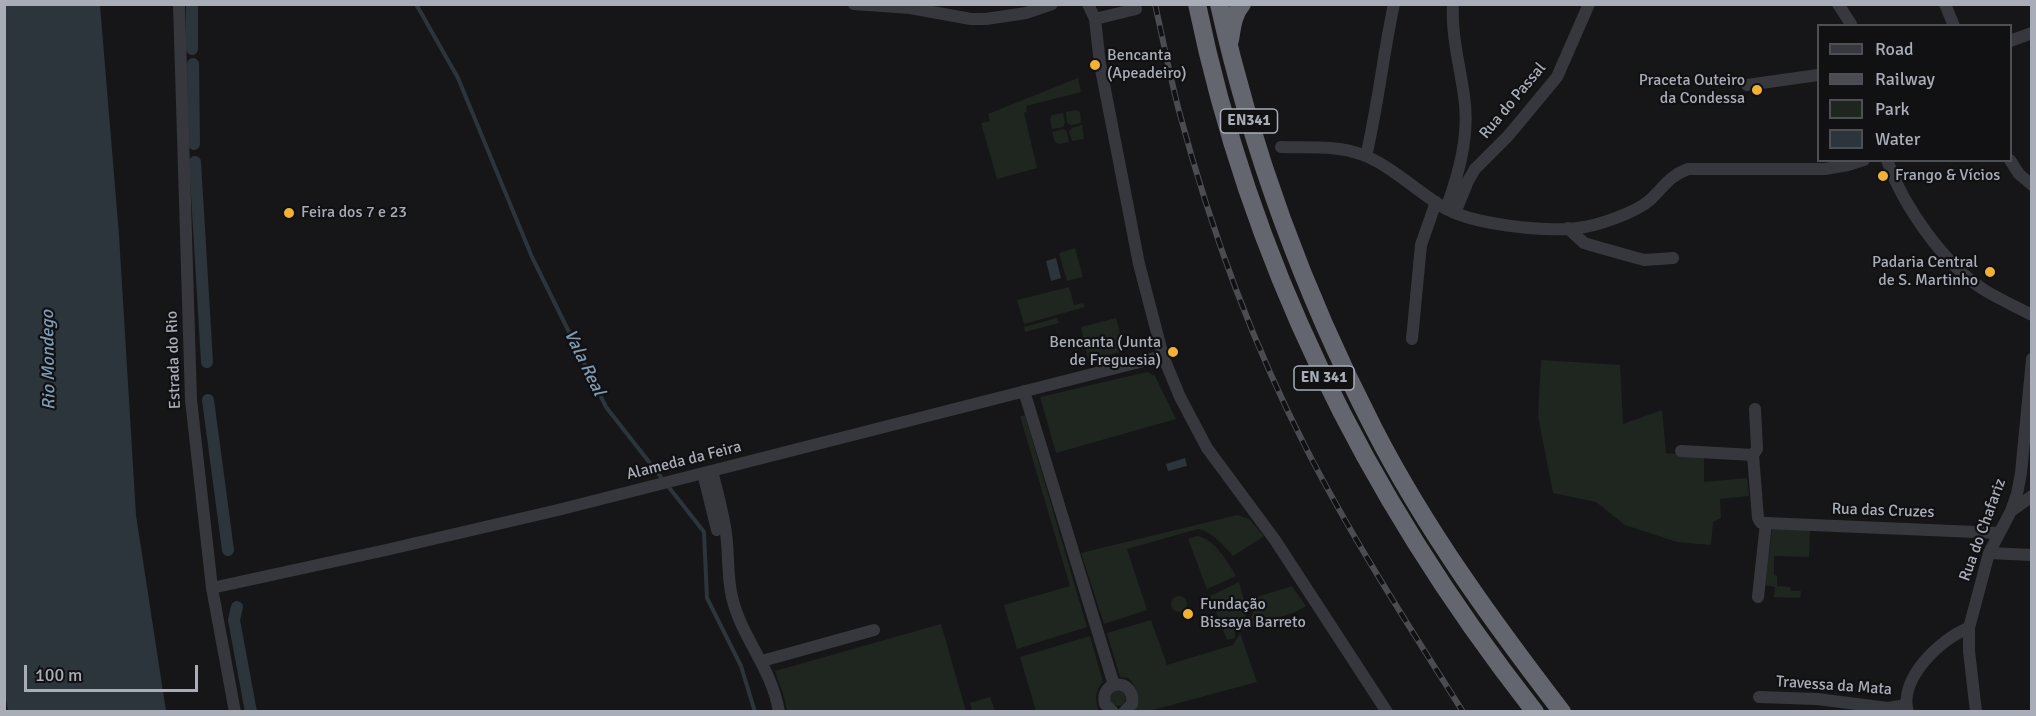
<!DOCTYPE html>
<meta charset="utf-8">
<style>
body{margin:0}
#map{position:relative;width:2036px;height:716px;overflow:hidden;background:#161618;font-family:Signika,sans-serif}
canvas{display:block}
.frame{position:absolute;inset:0;border:6px solid #a8adb8;pointer-events:none}
.legend{position:absolute;left:1817px;top:24px;width:195px;height:138px;box-sizing:border-box;background:#111113;border:2px solid #4d4f55;margin:0;padding:8px 10px;list-style:none;font-size:18px;color:#a8adb8}
.legend li{display:flex;align-items:center;gap:12px;height:30px}
.legend b{width:30px;border:2px solid #4d4f55}
.scale{position:absolute;left:24px;top:665px;width:174px;height:27px;box-sizing:border-box;border:3px solid #a8adb8;border-top:0;padding-left:8px;font-size:18px;line-height:21px;white-space:nowrap;color:#a8adb8;-webkit-text-stroke:4px #111113;paint-order:stroke}
</style>
<div id="map">
<canvas width="2036" height="716"></canvas>
<div class="frame"></div>
<ul class="legend">
<li><b style="height:8px;background:#37383d"></b>Road</li>
<li><b style="height:8px;background:#4a4c52"></b>Railway</li>
<li><b style="height:16px;background:#1e261f"></b>Park</li>
<li><b style="height:16px;background:#2c353c"></b>Water</li>
</ul>
<div class="scale">100 m</div>
</div>
<script>
const g = document.querySelector('canvas').getContext('2d');
g.lineJoin = 'round';
function paint(path, color) {
  g.fillStyle = color;
  g.fill(path, 'evenodd');
}
function strokePath(path, color, width, dash) {
  g.strokeStyle = color;
  g.lineWidth = width;
  g.lineCap = dash ? 'butt' : 'round';
  g.setLineDash(dash || []);
  g.stroke(path);
}
function label(font, color, halo, rows, align = 'center') {
  g.font = font + ' Signika,sans-serif';
  g.lineWidth = 4.5;
  g.setLineDash([]);
  g.textBaseline = 'middle';
  g.strokeStyle = halo;
  g.fillStyle = color;
  for (const [text, x, y, turn = 0] of rows) {
    g.save();
    g.translate(x, y);
    g.rotate((+turn || 0) * Math.PI / 180);
    g.textAlign = isNaN(turn) ? turn : align;
    if (halo) g.strokeText(text, 0, 0);
    g.fillText(text, 0, 0);
    g.restore();
  }
}
const green = new Path2D(`
 M 1078,78 L 1081,92 L 1026,106 L 1027,112 L 1024,113 L 1037,168 L 997,179 L 981,123 L 990,121 L 988,114 Z
 M 1077,110 L 1080,112 L 1081,123 L 1071,125 L 1067,123 L 1066,112 Z
 M 1063,113 L 1065,123 L 1063,127 L 1052,129 L 1050,119 L 1052,115 Z
 M 1082,125 L 1084,139 L 1072,141 L 1069,131 L 1072,128 Z
 M 1064,129 L 1067,132 L 1069,142 L 1059,144 L 1055,142 L 1052,132 Z
 M 1075,248 L 1083,277 L 1067,281 L 1059,253 Z
 M 1069,287 L 1074,305 L 1083,303 L 1085,307 L 1024,324 L 1017,300 Z
 M 1057,318 L 1059,323 L 1025,332 L 1024,327 Z
 M 1116,318 L 1125,351 L 1088,360 L 1081,327 Z
 M 1541,360 L 1620,365 L 1623,424 L 1662,410 L 1666,453 L 1704,456 L 1704,482 L 1747,478 L 1749,496 L 1720,499 L 1721,518 L 1713,522 L 1711,545 L 1677,542 L 1625,525 L 1596,502 L 1553,493 L 1538,416 Z
 M 1147,372 L 1155,376 L 1176,419 L 1056,453 L 1040,397 Z
 M 1025,415 L 1087,627 L 1017,649 L 1004,605 L 1070,586 L 1020,416 Z
 M 1237,515 L 1249,519 L 1264,536 L 1233,556 C 1223,545 1213,532 1198,529 L 1127,549 L 1147,610 L 1104,624 L 1081,553 Z
 M 1772,528 L 1808,529 L 1810,532 L 1809,557 L 1774,556 L 1774,575 L 1777,576 L 1777,586 L 1790,587 L 1791,591 L 1801,591 L 1800,598 L 1774,597 L 1775,587 L 1765,585 Z
 M 1197,536 C 1215,539 1227,561 1236,576 L 1207,589 L 1188,539 Z
 M 1239,582 L 1247,611 L 1244,619 L 1235,627 L 1235,638 L 1227,640 L 1210,596 Z
 M 1292,586 L 1306,606 L 1295,612 L 1240,631 C 1250,617 1256,618 1253,598 Z
 M1171 604a8 8 0 1 1 16 0a8 8 0 1 1-16 0Z
 M 1151,620 L 1167,665 L 1233,645 L 1240,633 L 1257,682 L 1149,711 L 1134,711 C 1139,699 1139,687 1128,678 L 1120,677 L 1107,633 Z
 M 941,624 L 966,711 L 787,711 L 785,700 L 775,671 Z
 M 1090,636 L 1103,682 C 1094,691 1096,700 1098,711 L 1036,711 L 1020,657 Z
 M1110 698a8 8 0 1 1 16 0a8 8 0 1 1-16 0Z
 M 990,697 L 995,711 L 972,711 L 970,703 Z`);
const water = new Path2D(`
 M 4,5 L 100,5 L 119,235 L 136,515 L 166,711 L 8,711 L 4,690 Z
 M 1056,258 L 1061,278 L 1051,281 L 1046,261 Z
 M 1185,458 L 1187,466 L 1168,471 L 1166,464 Z`);
const stream = new Path2D(`
 M 416,4 L 458,78 L 532,257 L 606,407 L 704,532 L 707,598 L 741,666 L 755,712`);
const canal = new Path2D(`
 M 192,49 L 192,4
 M 193,64 L 194,144
 M 195,162 L 207,362
 M 208,400 L 228,550
 M 237,607 L 234,620 L 251,712`);
const minor = new Path2D(`
 M 179,4 L 191,400 L 212,588 L 235,712
 M 854,4 L 910,8 L 971,19 L 986,19 L 1026,13 L 1052,4
 M 1088,4 L 1095,19 L 1100,64 L 1139,264 L 1163,356 L 1180,397 L 1207,448 L 1275,540 L 1387,712
 M 1838,4 L 1851,24
 M 1945,4 L 1954,26
 M 1095,19 L 1136,9
 M 2010,41 L 2032,33
 M 1747,85 L 1818,75
 M 1281,147 C 1309,148 1337,145 1363,155 C 1390,165 1418,192 1443,207 C 1472,225 1545,232 1578,228 C 1597,226 1635,213 1650,200 C 1664,187 1669,176 1688,169 L 1825,169 L 1848,165 L 1864,160
 M 1366,156 C 1378,106 1383,55 1394,4
 M 1887,160 C 1903,206 1945,266 1986,291 C 2001,300 2017,307 2032,315
 M 2010,160 L 2019,174 L 2032,185
 M 1446,209 C 1459,173 1470,135 1464,96 C 1460,66 1451,35 1453,4
 M 1455,213 L 1468,181 L 1475,169 L 1508,136 L 1557,77 L 1589,4
 M 1568,228 L 1584,243 L 1601,248 L 1644,260 L 1673,258
 M 1412,339 L 1421,245 L 1436,202
 M 1024,391 L 1114,685
 M 1755,409 L 1757,449 L 1753,455 L 1758,518 L 1761,523 L 1766,523 L 1758,597
 M 1681,451 L 1753,455
 M 712,471 C 717,491 723,512 726,533 C 729,555 727,576 732,597 C 741,637 772,668 779,712
 M 703,473 L 717,530
 M 2011,511 L 2032,496
 M 1766,523 L 1999,533
 M 1989,553 L 2032,555
 M 212,588 L 386,550 L 558,510 L 1163,356
 M 762,661 L 874,630
 M 1759,697 L 1817,699 L 1888,708 L 1906,705
 M 1113,712 L 1105,704 C 1099,679 1136,677 1132,704 L 1124,712
 M 1908,712 C 1898,679 1941,638 1969,628
 M 1976,712 L 1969,651 L 1969,628 L 1989,553 L 2011,511 L 2017,494 L 2021,473 L 2032,359`);
const highway = new Path2D(`
 M 1197,4 C 1251,266 1371,503 1535,712
 M 1219,4 C 1252,152 1305,295 1374,429 C 1426,530 1493,622 1562,712
 M 1230,40 C 1232,28 1233,14 1242,4`);
const rail = new Path2D(`
 M 1155,4 C 1163,40 1170,76 1179,111 C 1210,227 1252,343 1307,450 C 1353,540 1409,626 1463,712`);
const markers = [
 [1095,65,6,"#f2b134"],
 [1757,90,6,"#f2b134"],
 [1883,176,6,"#f2b134"],
 [289,213,6,"#f2b134"],
 [1990,272,6,"#f2b134"],
 [1173,352,6,"#f2b134"],
 [1188,614,6,"#f2b134"]
];
const shields = [
 [1249,121,57],
 [1324,378,60]
];
const shieldNames = [
 ["EN341",1249,121],
 ["EN 341",1324,378]
];
const poiNames = [
 ["Bencanta",1107,56],
 ["(Apeadeiro)",1107,74],
 ["Praceta Outeiro",1745,81,"right"],
 ["da Condessa",1745,99,"right"],
 ["Frango & Vícios",1895,176],
 ["Feira dos 7 e 23",301,213],
 ["Padaria Central",1978,263,"right"],
 ["de S. Martinho",1978,281,"right"],
 ["Bencanta (Junta",1161,343,"right"],
 ["de Freguesia)",1161,361,"right"],
 ["Fundação",1200,605],
 ["Bissaya Barreto",1200,623]
];
const streetNames = [
 ["Rua do Passal",1513,101,-50],
 ["Estrada do Rio",174,360,-92],
 ["Alameda da Feira",684,461,-14],
 ["Rua das Cruzes",1883,511,2],
 ["Rua do Chafariz",1983,530,-70],
 ["Travessa da Mata",1834,686,4]
];
const waterNames = [
 ["Rio Mondego",49,360,-91],
 ["Vala Real",584,363,64]
];
paint(green, '#1e261f');
paint(water, '#2c353c');
strokePath(stream, '#2c353c', 4);
strokePath(canal, '#2c353c', 12);
strokePath(minor, '#37383d', 12);
strokePath(highway, '#63666e', 18);
strokePath(rail, '#4a4c52', 6);
strokePath(rail, '#111113', 4, [11]);
for (const [x, y, r, color] of markers) {
  const dot = new Path2D();
  dot.arc(x, y, r, 0, 2 * Math.PI);
  g.fillStyle = color;
  g.fill(dot);
  strokePath(dot, '#111113', 2);
}
for (const [x, y, w] of shields) {
  const box = new Path2D();
  box.roundRect(x - w / 2, y - 12, w, 24, 4.5);
  g.fillStyle = '#111113';
  g.fill(box);
  strokePath(box, '#a8adb8', 1.5);
}
label('bold 15px', '#a8adb8', null, shieldNames);
label('16px', '#a8adb8', '#111113', poiNames, 'left');
label('16px', '#a8adb8', '#111113', streetNames);
label('italic 18px', '#7f9bb3', '#111113', waterNames);
</script>
